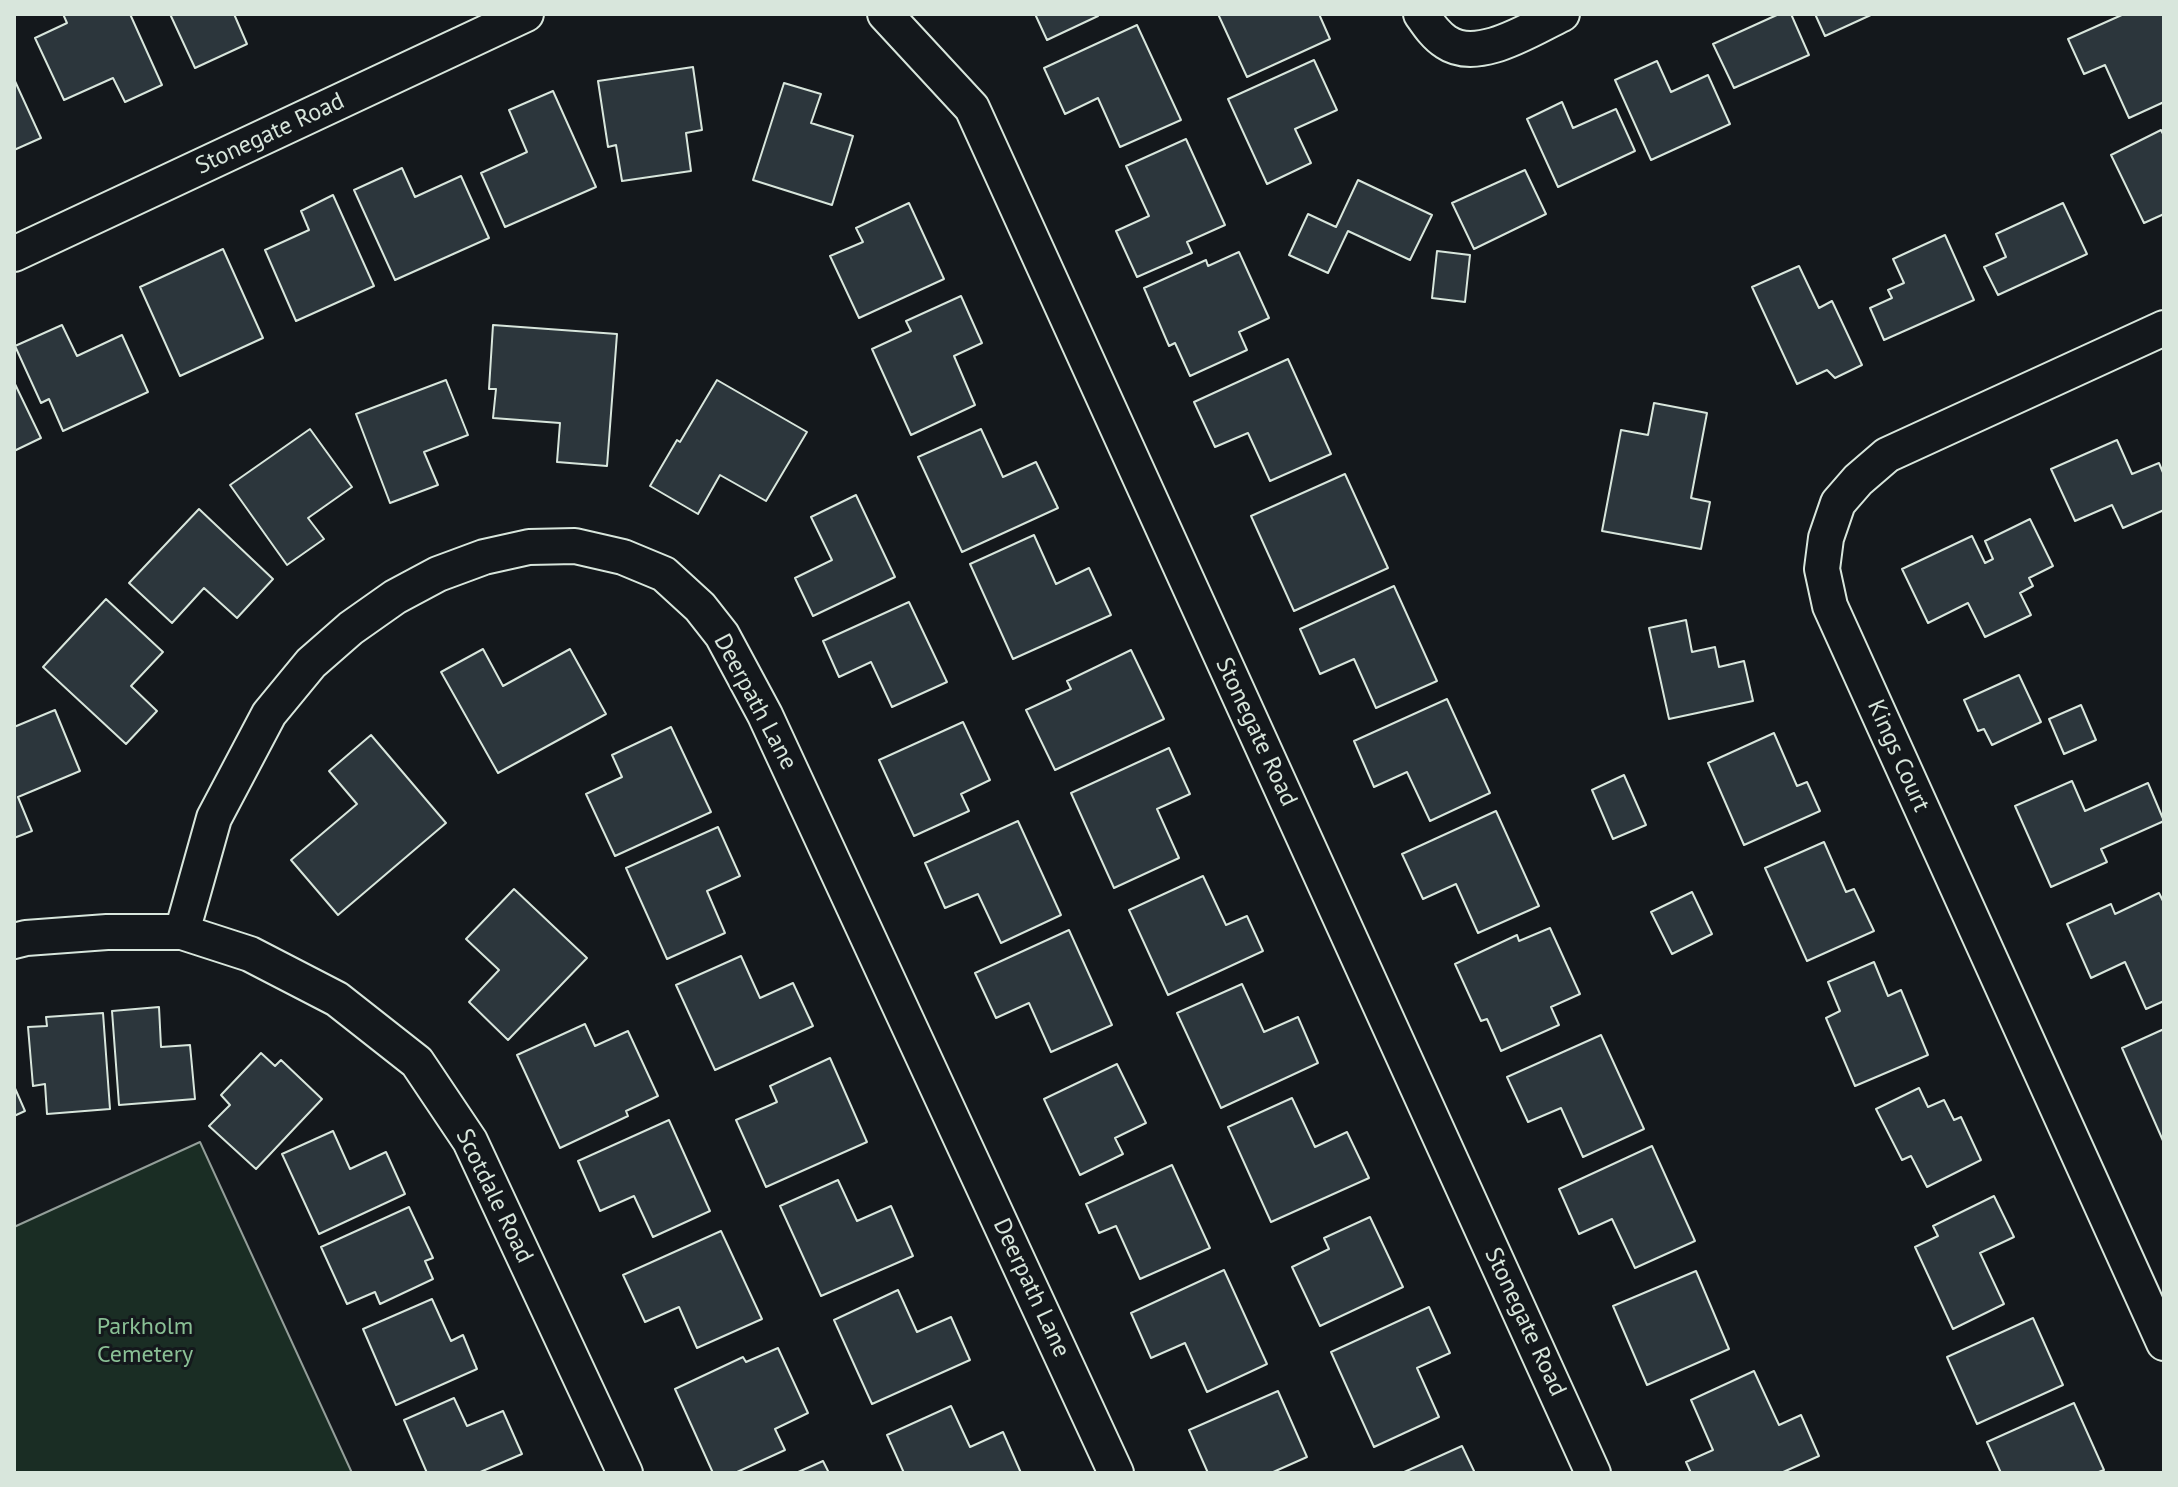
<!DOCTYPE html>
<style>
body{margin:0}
#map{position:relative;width:2178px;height:1487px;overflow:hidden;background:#14181c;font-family:"PT Sans",sans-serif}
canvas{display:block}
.frame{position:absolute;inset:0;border:16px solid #d8e6dc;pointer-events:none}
</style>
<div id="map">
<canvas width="2178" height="1487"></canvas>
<div class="frame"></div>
</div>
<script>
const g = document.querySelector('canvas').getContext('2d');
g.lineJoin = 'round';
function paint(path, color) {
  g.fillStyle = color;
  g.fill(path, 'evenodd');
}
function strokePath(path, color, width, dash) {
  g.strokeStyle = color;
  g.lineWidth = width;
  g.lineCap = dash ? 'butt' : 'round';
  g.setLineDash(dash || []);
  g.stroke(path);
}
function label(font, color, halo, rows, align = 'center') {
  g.font = font + ' "PT Sans",sans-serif';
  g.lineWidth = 6;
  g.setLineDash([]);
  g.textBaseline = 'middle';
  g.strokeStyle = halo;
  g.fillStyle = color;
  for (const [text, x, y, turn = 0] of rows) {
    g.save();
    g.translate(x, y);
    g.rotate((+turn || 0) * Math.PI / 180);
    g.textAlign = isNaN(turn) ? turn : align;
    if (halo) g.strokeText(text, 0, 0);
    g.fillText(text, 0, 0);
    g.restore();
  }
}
const green = new Path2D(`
 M 200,1142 L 352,1473 L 14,1473 L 14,1227 Z`);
const building = new Path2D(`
 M 63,14 L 130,14 L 162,85 L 125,102 L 113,78 L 64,100 L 35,38 L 67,23 Z
 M 170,14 L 234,14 L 247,44 L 195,68 Z
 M 1035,14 L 1096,14 L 1098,16 L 1047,40 Z
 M 1218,14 L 1319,14 L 1330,39 L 1247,77 Z
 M 1779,14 L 1791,14 L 1809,55 L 1734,88 L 1713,44 Z
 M 1815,14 L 1873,14 L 1825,36 Z
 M 2124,14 L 2164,14 L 2164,102 L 2129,118 L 2105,65 L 2084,74 L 2068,39 Z
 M 1137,25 L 1181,120 L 1120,147 L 1098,98 L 1065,114 L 1044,68 Z
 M 1314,60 L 1337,110 L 1295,129 L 1311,163 L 1267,184 L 1228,99 Z
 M 1657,61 L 1671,92 L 1708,75 L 1730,124 L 1651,160 L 1615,80 Z
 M 693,67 L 702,130 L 686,133 L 691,171 L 622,181 L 616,145 L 608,147 L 598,81 Z
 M 14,79 L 41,138 L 14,150 Z
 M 784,83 L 821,94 L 811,123 L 853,136 L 832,205 L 753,180 Z
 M 553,91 L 596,187 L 505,227 L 481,173 L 527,152 L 509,110 Z
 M 1562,102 L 1573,128 L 1616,109 L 1635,151 L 1558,187 L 1527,119 Z
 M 2161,130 L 2164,136 L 2164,214 L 2144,223 L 2111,155 Z
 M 1186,139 L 1225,225 L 1187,242 L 1192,253 L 1137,277 L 1116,231 L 1149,216 L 1126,166 Z
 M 402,168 L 415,197 L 461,176 L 489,238 L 395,280 L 354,190 Z
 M 1525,170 L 1546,214 L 1474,249 L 1452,203 Z
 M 1358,180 L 1432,215 L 1410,260 L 1348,231 L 1328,273 L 1289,255 L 1308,214 L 1336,227 Z
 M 333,195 L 374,286 L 296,321 L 265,250 L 309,230 L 301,211 Z
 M 909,203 L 944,279 L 859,318 L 830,256 L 863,242 L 856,228 Z
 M 2063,203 L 2087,254 L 1998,295 L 1984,267 L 2006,257 L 1996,234 Z
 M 1945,235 L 1974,300 L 1884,340 L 1870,308 L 1892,298 L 1888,290 L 1904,283 L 1893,259 Z
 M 223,249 L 263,338 L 180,376 L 140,287 Z
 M 1437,251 L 1470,255 L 1465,302 L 1432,298 Z
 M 1239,252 L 1269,318 L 1239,332 L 1247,350 L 1190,376 L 1175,343 L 1169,346 L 1144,288 L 1206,260 L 1208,266 Z
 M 1799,266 L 1819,308 L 1832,301 L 1862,365 L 1835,378 L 1827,370 L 1797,384 L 1752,287 Z
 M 961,296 L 982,343 L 954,356 L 975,405 L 911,435 L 872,349 L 911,331 L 906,321 Z
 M 62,325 L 77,356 L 122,335 L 148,392 L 63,431 L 49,399 L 41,403 L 15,346 Z
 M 493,325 L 617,334 L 607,466 L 557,462 L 560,423 L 493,418 L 496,389 L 489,389 Z
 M 1288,359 L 1331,454 L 1270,481 L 1248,433 L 1215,447 L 1194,402 Z
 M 446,380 L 468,435 L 424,452 L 438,485 L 390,503 L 356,414 Z
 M 717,380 L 807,432 L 766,501 L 720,475 L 698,514 L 650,486 L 677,440 L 680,442 Z
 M 14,382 L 41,438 L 14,451 Z
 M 1654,403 L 1707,413 L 1691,498 L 1710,502 L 1701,549 L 1602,531 L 1621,430 L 1648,435 Z
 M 310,429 L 352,487 L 308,518 L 324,539 L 287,565 L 230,485 Z
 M 981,429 L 1003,477 L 1036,462 L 1058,508 L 962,552 L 918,457 Z
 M 2117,440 L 2132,474 L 2159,463 L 2164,475 L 2164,510 L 2123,528 L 2112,505 L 2075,521 L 2051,469 Z
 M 1345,474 L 1388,568 L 1294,611 L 1251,516 Z
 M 856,495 L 895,577 L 813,616 L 795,578 L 832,560 L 811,517 Z
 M 199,509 L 273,579 L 237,618 L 204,588 L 172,623 L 129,583 Z
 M 2030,519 L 2053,566 L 2029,578 L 2033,586 L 2020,593 L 2031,615 L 1985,637 L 1968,603 L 1928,623 L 1902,569 L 1972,536 L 1985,563 L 1993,559 L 1985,541 Z
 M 1034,535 L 1056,584 L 1089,568 L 1111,615 L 1013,659 L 970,564 Z
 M 1394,586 L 1437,681 L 1376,708 L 1354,659 L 1320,674 L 1300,629 Z
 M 106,599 L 163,652 L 131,686 L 157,711 L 126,744 L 43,667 Z
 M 909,602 L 947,682 L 892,707 L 871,662 L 839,677 L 823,641 Z
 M 1686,620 L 1692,652 L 1715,647 L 1719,667 L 1744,661 L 1753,701 L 1669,719 L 1649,628 Z
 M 483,649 L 503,686 L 570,649 L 606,714 L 498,773 L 441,672 Z
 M 1131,650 L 1164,719 L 1055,770 L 1026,710 L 1071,689 L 1067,681 Z
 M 2019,675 L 2041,722 L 1992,745 L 1984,729 L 1978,731 L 1964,700 Z
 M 1447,699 L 1490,793 L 1430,821 L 1407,772 L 1374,787 L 1354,741 Z
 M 2081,705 L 2096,740 L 2064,754 L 2049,719 Z
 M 55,710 L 80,771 L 18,797 L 32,831 L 14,838 L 14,727 Z
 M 963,722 L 990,780 L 961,794 L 969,811 L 914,836 L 879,760 Z
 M 671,727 L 711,812 L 615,856 L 586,794 L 622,777 L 612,755 Z
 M 1774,733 L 1797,786 L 1807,782 L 1820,811 L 1744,845 L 1708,763 Z
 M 371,735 L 446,823 L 338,915 L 291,860 L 357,804 L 329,771 Z
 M 1169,748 L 1190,794 L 1157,809 L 1179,858 L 1114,888 L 1071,793 Z
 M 1624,775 L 1646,825 L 1613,839 L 1592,790 Z
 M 2072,781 L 2085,811 L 2148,783 L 2164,821 L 2101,849 L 2107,862 L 2051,887 L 2015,806 Z
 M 1496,811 L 1539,906 L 1478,933 L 1456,884 L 1423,899 L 1402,854 Z
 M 1018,821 L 1061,915 L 1001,943 L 978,894 L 945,908 L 925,863 Z
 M 718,827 L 740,876 L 707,891 L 725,933 L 667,959 L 626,868 Z
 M 1824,842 L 1846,892 L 1854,889 L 1874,931 L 1807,961 L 1765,868 Z
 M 1203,876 L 1226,925 L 1247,916 L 1263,951 L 1168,995 L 1129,910 Z
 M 514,889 L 587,958 L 508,1040 L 469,1002 L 499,970 L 466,939 Z
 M 1692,892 L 1712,934 L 1672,954 L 1651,912 Z
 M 2159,893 L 2164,903 L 2164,1001 L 2146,1009 L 2125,962 L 2091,978 L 2067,924 L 2111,904 L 2115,914 Z
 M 1550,928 L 1580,994 L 1551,1007 L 1559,1025 L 1501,1051 L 1487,1019 L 1481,1021 L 1455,964 L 1517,935 L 1519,941 Z
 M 1069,930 L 1112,1025 L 1051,1052 L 1029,1003 L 996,1018 L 975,973 Z
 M 741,956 L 760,998 L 793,983 L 813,1026 L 715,1070 L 676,985 Z
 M 1874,962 L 1888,996 L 1901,990 L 1928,1055 L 1855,1086 L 1826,1018 L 1840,1011 L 1828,982 Z
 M 1242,984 L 1264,1032 L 1298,1017 L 1318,1063 L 1221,1108 L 1177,1013 Z
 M 159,1007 L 161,1047 L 190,1045 L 195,1099 L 119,1105 L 112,1011 Z
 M 103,1013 L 110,1109 L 47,1114 L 45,1084 L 33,1086 L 28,1027 L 47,1026 L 46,1017 Z
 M 585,1024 L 595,1046 L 628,1031 L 658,1096 L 626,1111 L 628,1116 L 560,1148 L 517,1055 Z
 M 2164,1029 L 2164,1143 L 2122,1048 Z
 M 1601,1035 L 1644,1129 L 1583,1157 L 1561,1108 L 1528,1122 L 1507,1077 Z
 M 261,1053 L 275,1066 L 281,1060 L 322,1099 L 256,1169 L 209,1126 L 230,1105 L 221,1095 Z
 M 830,1058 L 867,1142 L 766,1187 L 736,1120 L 777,1102 L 770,1086 Z
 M 1117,1064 L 1146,1123 L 1115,1138 L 1123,1154 L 1080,1175 L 1044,1099 Z
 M 14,1086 L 25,1111 L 14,1116 Z
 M 1919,1088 L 1928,1107 L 1944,1100 L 1954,1120 L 1961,1117 L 1981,1160 L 1927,1187 L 1911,1156 L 1902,1160 L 1876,1109 Z
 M 1292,1098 L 1315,1147 L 1347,1132 L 1369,1178 L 1271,1222 L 1228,1127 Z
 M 669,1120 L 710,1211 L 653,1237 L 634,1196 L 600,1211 L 578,1161 Z
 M 333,1131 L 350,1169 L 386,1152 L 405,1194 L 319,1234 L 282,1154 Z
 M 1652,1146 L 1695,1241 L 1635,1268 L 1612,1219 L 1579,1234 L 1559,1189 Z
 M 1172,1165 L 1210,1248 L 1140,1279 L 1116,1226 L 1099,1233 L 1086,1204 Z
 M 838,1180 L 857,1221 L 891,1206 L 913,1256 L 821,1296 L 780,1206 Z
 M 1994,1196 L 2014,1237 L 1980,1253 L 2004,1304 L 1953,1329 L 1915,1247 L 1938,1236 L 1933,1226 Z
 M 409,1207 L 433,1258 L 425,1261 L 433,1279 L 380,1304 L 375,1292 L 347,1304 L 321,1247 Z
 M 1370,1217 L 1403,1287 L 1320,1326 L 1292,1267 L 1329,1249 L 1324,1238 Z
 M 721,1231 L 762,1319 L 697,1348 L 679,1307 L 645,1322 L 623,1275 Z
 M 1224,1270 L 1267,1364 L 1207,1392 L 1185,1343 L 1151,1358 L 1131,1313 Z
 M 1696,1271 L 1729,1349 L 1647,1385 L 1613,1306 Z
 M 898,1290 L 917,1332 L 951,1317 L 970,1360 L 872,1404 L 834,1320 Z
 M 432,1299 L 451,1341 L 463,1335 L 477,1369 L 396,1405 L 363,1329 Z
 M 1429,1307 L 1450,1353 L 1417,1368 L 1439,1417 L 1374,1447 L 1331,1352 Z
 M 2033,1318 L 2063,1385 L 1977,1424 L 1947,1357 Z
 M 778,1348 L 808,1413 L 775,1429 L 785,1450 L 735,1473 L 713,1473 L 675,1389 L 743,1357 L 746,1362 Z
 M 1754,1371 L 1779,1425 L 1801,1415 L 1819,1456 L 1781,1473 L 1691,1473 L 1686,1462 L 1713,1450 L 1691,1400 Z
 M 1278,1391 L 1307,1457 L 1271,1473 L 1208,1473 L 1189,1430 Z
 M 454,1398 L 467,1426 L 503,1411 L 522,1454 L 478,1473 L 427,1473 L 404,1420 Z
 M 2074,1403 L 2104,1470 L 2096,1473 L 2001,1473 L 1987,1442 Z
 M 951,1406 L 970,1447 L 1003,1432 L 1021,1473 L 904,1473 L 887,1435 Z
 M 1462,1446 L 1475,1473 L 1402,1473 Z
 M 823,1461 L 829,1473 L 796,1473 Z`);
const minor = new Path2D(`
 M 885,14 L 972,108 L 1593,1473
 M 1421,14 C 1428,24 1435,35 1446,42 C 1478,64 1532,28 1562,14
 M 14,254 L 526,14
 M 2164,328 L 1887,455 L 1858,480 L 1838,503 L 1826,538 L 1822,569 L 1830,606 L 2164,1343
 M 182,932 L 214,818 L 269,714 L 311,663 L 351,628 L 395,597 L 438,574 L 484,557 L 529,547 L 575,546 L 623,557 L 664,574 L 700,607 L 722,635 L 765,715 L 1116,1473
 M 14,941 L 26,938 L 107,932 L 182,932 L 250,954 L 337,999 L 417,1062 L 470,1141 L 625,1473`);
const streetNames = [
 ["Stonegate Road",270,134,-25],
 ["Deerpath Lane",755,702,62],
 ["Stonegate Road",1256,732,65],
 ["Kings Court",1898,756,66],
 ["Scotdale Road",494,1196,64],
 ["Deerpath Lane",1031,1288,65],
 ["Stonegate Road",1525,1322,65]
];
const parkNames = [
 ["Parkholm",145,1327],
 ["Cemetery",145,1355]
];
paint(green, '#1a2d24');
strokePath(green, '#939e99', 2);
paint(building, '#2c363c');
strokePath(building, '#d8e6dc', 2);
strokePath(minor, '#d8e6dc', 38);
strokePath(minor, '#14181c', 34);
label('24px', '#d8e6dc', '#14181c', streetNames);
label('24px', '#8ac095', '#14181c', parkNames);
</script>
